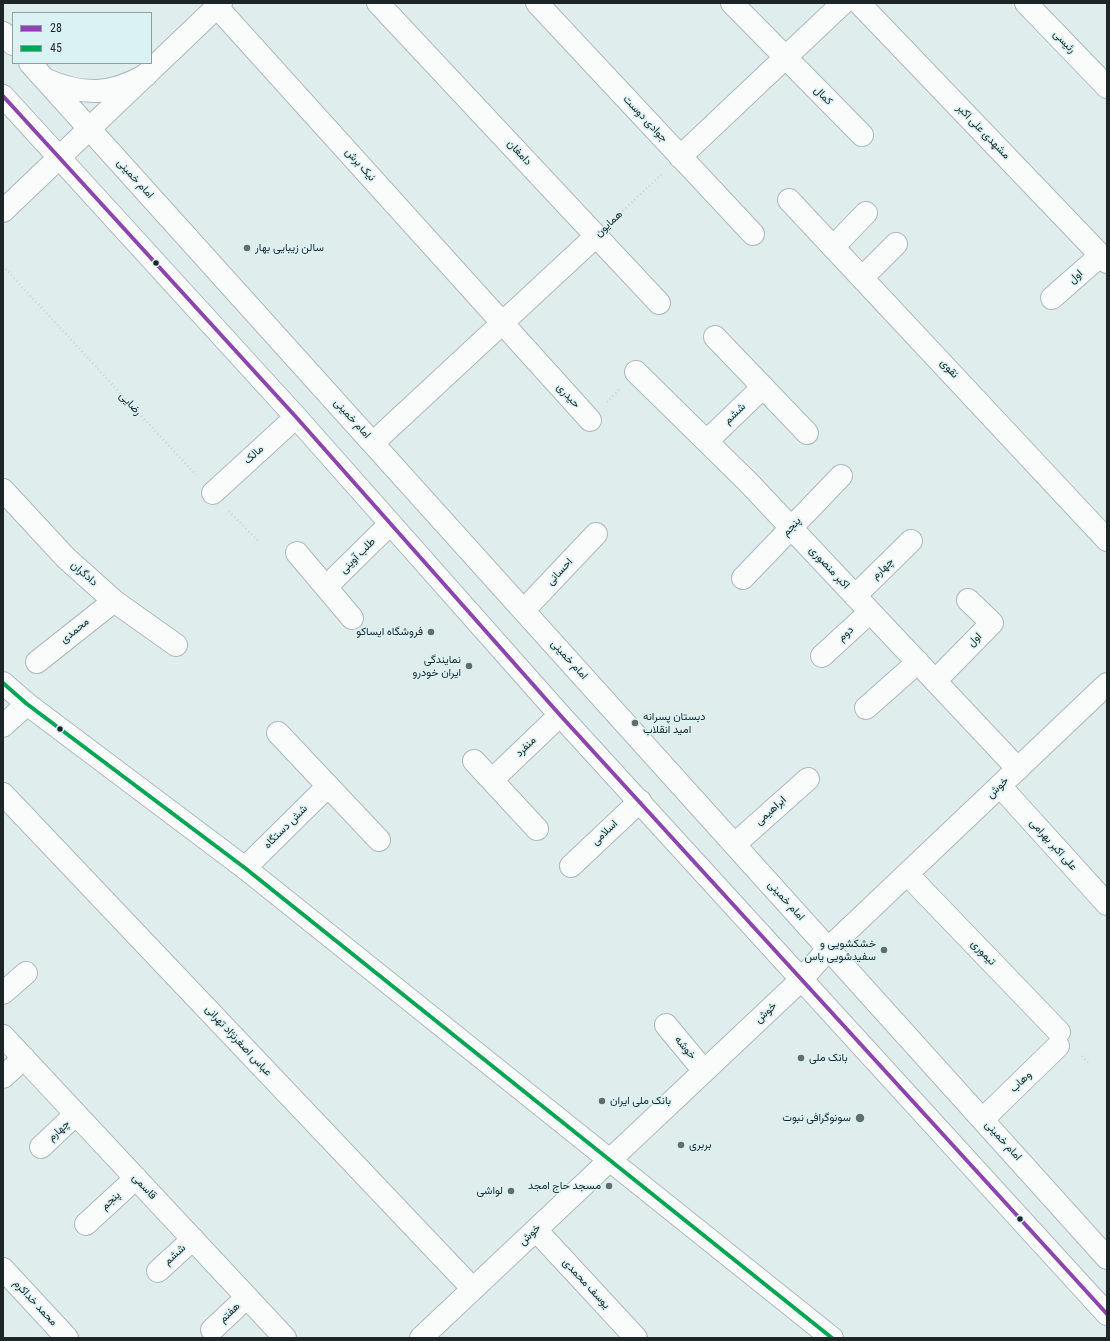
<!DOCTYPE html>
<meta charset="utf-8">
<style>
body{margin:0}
#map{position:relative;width:1110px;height:1341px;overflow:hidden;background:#e0eded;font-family:"Roboto Condensed",sans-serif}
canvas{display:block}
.frame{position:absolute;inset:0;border:4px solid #1d2627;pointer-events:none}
.legend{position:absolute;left:12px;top:12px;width:140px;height:52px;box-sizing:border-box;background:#daf2f3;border:1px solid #8ea0a1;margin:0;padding:5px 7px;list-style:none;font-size:12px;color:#1d2627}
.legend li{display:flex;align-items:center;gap:8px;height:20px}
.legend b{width:20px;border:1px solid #8ea0a1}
</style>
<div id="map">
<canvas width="1110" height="1341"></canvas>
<div class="frame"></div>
<ul class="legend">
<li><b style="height:5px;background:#8e44ad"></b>28</li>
<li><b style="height:5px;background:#00a651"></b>45</li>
</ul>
</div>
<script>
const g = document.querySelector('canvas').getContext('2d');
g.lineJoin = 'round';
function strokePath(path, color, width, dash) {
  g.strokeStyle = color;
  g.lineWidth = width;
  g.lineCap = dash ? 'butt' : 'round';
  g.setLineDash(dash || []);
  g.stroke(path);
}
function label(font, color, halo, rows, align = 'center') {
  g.font = font + ' "Roboto Condensed",Vazirmatn,sans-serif';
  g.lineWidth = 3;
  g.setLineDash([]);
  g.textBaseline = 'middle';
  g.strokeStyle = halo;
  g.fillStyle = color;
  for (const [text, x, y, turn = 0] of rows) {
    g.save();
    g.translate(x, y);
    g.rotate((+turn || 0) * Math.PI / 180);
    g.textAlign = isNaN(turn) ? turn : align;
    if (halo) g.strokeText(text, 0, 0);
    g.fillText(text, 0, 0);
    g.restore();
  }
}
const path = new Path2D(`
 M 614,219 L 663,173
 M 3,266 L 196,475
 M 607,402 L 619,390
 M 229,511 L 258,541
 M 1082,1056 L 1089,1064`);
const minor = new Path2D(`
 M 378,3 L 659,303
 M 537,3 L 753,234
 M 732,3 L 862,135
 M 859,3 L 1107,262
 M 1026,3 L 1107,87
 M 217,7 L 590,420
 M 680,157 L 843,3
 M 789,200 L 1107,540
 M 3,211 L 221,3
 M 834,246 L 866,213
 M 863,277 L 896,244
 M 1052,298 L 1101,255
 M 715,337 L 807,433
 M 636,372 L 749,483 L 1018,769
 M 707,441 L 763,387
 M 373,443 L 596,236
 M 3,490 L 66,558 L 114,601 L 176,645
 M 213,493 L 296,417
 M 297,553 L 352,618
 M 743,578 L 841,476
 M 326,587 L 390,524
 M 855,596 L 911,541
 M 524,610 L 596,534
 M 822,656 L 870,612
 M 37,662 L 114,601
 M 935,681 L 992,623 L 968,600
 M 866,708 L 918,662
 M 3,726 L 27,704
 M 278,733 L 379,840
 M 474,761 L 537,829
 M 492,780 L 560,715
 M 1000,786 L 1107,904
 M 3,794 L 473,1289
 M 735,844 L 808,779
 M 571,866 L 640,801
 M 245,868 L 328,786
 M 907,874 L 1059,1032
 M 3,993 L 26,973
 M 666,1025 L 704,1071
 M 3,1036 L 285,1338
 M 3,1077 L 24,1058
 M 983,1119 L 1058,1046
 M 41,1147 L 76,1114
 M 86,1224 L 136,1178
 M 536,1230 L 636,1338
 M 3,1269 L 67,1338
 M 158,1271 L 193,1239
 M 212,1330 L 247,1297`);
const major = new Path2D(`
 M 3,33 L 13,44
 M 30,63 L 1107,1258
 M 46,80 C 84,96 111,95 146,75
 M 3,96 L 296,417 L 560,715 L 1107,1314
 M 3,683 L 27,704 L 245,868 L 832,1338
 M 421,1338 L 802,979 L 829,948 L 1107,684`);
const bus1 = new Path2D(`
 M 3,96 L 296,417 L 560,715 L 1107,1314`);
const bus2 = new Path2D(`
 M 3,683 L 27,704 L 245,868 L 832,1338`);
const markers = [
 [247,248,4,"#616c6c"],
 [156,263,3.5,"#1d2627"],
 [431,632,4,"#616c6c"],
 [469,666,4,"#616c6c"],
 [635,723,4,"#616c6c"],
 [60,729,3.5,"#1d2627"],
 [884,950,4,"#616c6c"],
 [801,1058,4,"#616c6c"],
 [602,1101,4,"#616c6c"],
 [860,1118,5,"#616c6c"],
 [681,1145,4,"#616c6c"],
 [609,1186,4,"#616c6c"],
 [511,1191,4,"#616c6c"],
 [1020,1219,3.5,"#1d2627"]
];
const streetNames = [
 ["رئیسی",1064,42,46],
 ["کمال",823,96,45],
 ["جوادی دوست",645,119,47],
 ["مشهدی علی اکبر",983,132,46],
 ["دامغان",519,153,47],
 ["نیک برش",360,165,48],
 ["امام خمینی",135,179,48],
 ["همایون",609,224,-43],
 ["اول",1076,277,-42],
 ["نقوی",949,369,47],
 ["حیدری",568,396,48],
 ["رضایی",130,404,47],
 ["ششم",735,414,-44],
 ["امام خمینی",352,419,48],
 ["مالک",254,455,-43],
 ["پنجم",792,527,-46],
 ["طلب آوینی",358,556,-45],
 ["اکبر منصوری",829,568,47],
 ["چهارم",883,569,-44],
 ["احسانی",560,572,-47],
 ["دادگران",84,574,41],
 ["محمدی",75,631,-39],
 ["دوم",846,634,-43],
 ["اول",975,640,-45],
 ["امام خمینی",569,660,48],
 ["منفرد",526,747,-44],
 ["خوش",998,788,-44],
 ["ابراهیمی",771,811,-42],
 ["شش دستگاه",286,827,-45],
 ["اسلامی",605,833,-43],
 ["علی اکبر بهرامی",1053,845,48],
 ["امام خمینی",786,901,48],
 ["تیموری",983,953,46],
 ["خوش",766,1013,-43],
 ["عباس اصغرنژاد تهرانی",238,1041,47],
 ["خوشه",685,1048,50],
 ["وهاب",1021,1082,-44],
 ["چهارم",59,1131,-43],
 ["امام خمینی",1003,1141,48],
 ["قاسمی",144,1187,47],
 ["پنجم",111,1201,-43],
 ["خوش",530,1235,-43],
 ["ششم",175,1255,-43],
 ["یوسف محمدی",586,1284,47],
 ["محمد خداکرم",35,1303,47],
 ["هفتم",230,1313,-44]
];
const poiNames = [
 ["سالن زیبایی بهار",255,248,"left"],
 ["فروشگاه ایساکو",423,632],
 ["نمایندگی",461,660],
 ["ایران خودرو",461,673],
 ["دبستان پسرانه",643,717,"left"],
 ["امید انقلاب",643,730,"left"],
 ["خشکشویی و",876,944],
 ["سفیدشویی یاس",876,957],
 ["بانک ملی",809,1058,"left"],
 ["بانک ملی ایران",610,1101,"left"],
 ["سونوگرافی نبوت",851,1118],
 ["بربری",689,1145,"left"],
 ["مسجد حاج امجد",601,1186],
 ["لواشی",503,1191]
];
strokePath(minor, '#aeb9b9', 24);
strokePath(major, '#aeb9b9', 24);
strokePath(path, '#cfd4d4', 2.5, [1, 3]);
strokePath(minor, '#fafcfc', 22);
strokePath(major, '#fafcfc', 22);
strokePath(bus1, '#8e44ad', 4);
strokePath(bus2, '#00a651', 4);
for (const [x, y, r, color] of markers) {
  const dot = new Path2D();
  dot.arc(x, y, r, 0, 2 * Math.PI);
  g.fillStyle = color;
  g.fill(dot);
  strokePath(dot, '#daf2f3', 1.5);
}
label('11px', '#1d2627', '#daf2f3', streetNames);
label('11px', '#1d2627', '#daf2f3', poiNames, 'right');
</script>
